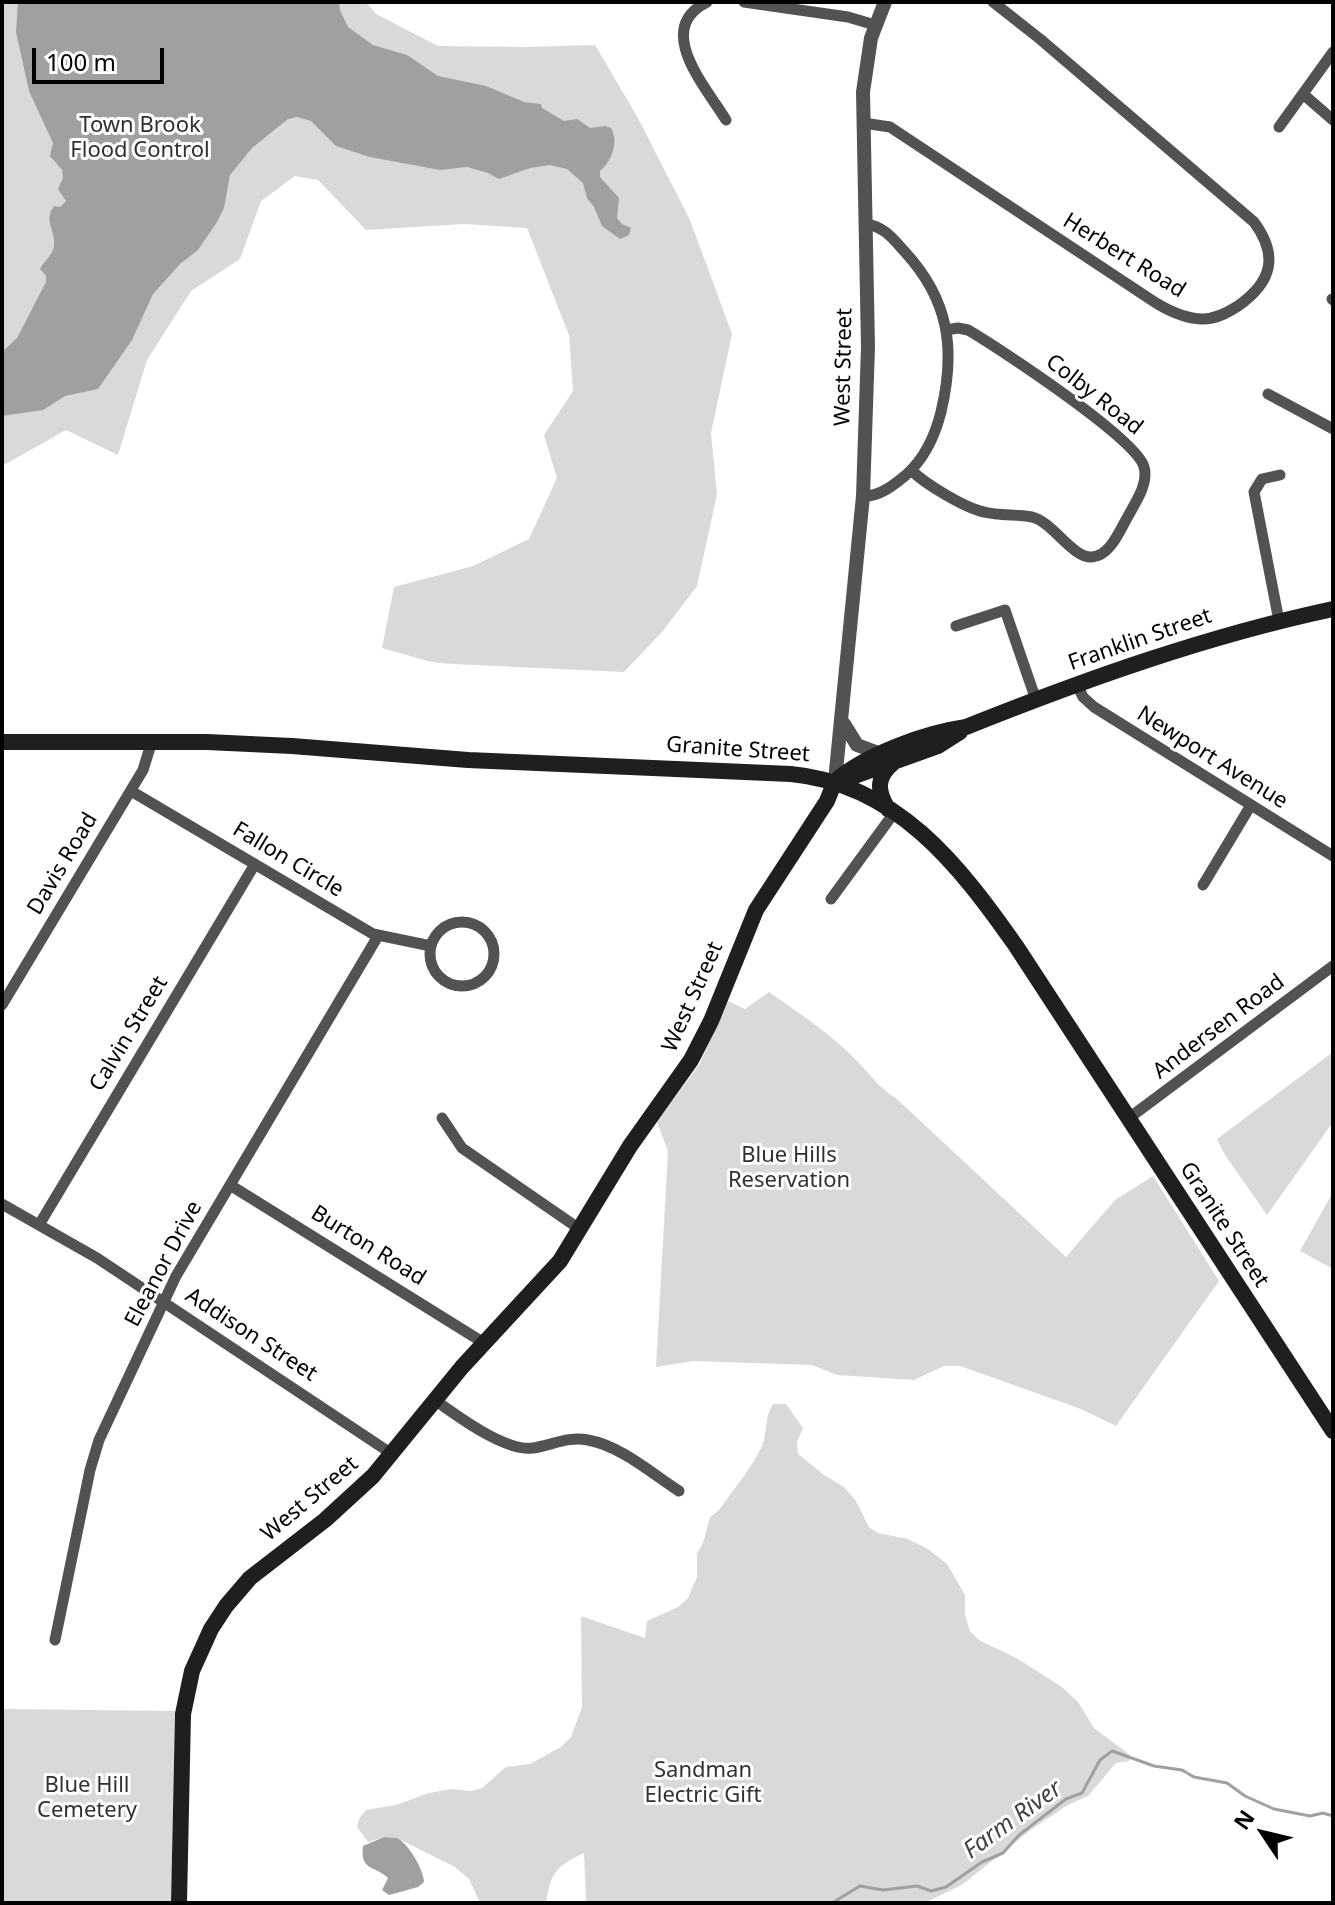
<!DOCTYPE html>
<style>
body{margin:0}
#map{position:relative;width:1335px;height:1905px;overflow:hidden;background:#fff;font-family:"Noto Sans",sans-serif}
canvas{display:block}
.frame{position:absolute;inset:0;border:4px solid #000;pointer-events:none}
.north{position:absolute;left:1223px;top:1793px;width:80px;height:80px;-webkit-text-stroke:6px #fff;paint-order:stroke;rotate:305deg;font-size:22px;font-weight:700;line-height:32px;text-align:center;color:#000}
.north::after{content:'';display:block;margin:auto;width:28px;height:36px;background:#000;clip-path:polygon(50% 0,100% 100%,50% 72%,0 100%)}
.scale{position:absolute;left:32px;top:48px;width:132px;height:36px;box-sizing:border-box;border:4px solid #000;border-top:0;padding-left:10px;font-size:24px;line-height:28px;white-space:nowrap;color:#000;-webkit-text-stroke:6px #fff;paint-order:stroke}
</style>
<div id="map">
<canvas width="1335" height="1905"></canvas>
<div class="frame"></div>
<div class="north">N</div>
<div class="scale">100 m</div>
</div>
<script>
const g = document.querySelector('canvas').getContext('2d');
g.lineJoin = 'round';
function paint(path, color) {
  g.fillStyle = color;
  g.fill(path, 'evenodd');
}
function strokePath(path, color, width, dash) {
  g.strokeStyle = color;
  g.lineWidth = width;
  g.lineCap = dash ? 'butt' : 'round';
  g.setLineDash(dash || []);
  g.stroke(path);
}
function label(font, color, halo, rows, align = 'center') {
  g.font = font + ' "Noto Sans",sans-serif';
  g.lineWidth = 6;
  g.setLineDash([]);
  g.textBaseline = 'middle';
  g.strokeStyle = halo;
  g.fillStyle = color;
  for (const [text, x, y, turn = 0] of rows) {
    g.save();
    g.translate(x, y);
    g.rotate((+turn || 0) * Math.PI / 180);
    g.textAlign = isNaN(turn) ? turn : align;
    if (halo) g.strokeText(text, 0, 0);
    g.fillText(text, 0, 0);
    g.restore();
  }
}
const green = new Path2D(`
 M 2,2 L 366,2 L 376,14 L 438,46 L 527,47 L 595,45 L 638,118 L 690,220 L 732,334 L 711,433 L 717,494 L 697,586 L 662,632 L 624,672 L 453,664 L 431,662 L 382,648 L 394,587 L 473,566 L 529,539 L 557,478 L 544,435 L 573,391 L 569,335 L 527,228 L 464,224 L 366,230 L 318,180 L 295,176 L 261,201 L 240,259 L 191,291 L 147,360 L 118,455 L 66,430 L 2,466 Z
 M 769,992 C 798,1012 826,1031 851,1055 C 867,1070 878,1088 897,1099 L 1066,1257 L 1115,1200 L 1153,1176 L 1219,1281 L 1116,1426 L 1081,1409 L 960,1366 L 944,1366 L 914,1380 L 837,1375 L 812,1365 L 693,1361 L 656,1367 L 668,1151 L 657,1122 L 699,1065 L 728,1001 L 745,1009 Z
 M 1333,1052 L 1333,1122 L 1267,1215 L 1225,1155 L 1217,1139 Z
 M 1333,1192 L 1333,1269 L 1300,1251 Z
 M 773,1404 L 786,1404 L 803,1428 L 797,1442 L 798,1454 L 824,1475 L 844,1487 L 856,1501 L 869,1527 L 878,1533 L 908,1539 L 928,1549 L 947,1564 L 965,1595 L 965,1615 L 970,1631 L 979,1640 L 1018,1659 L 1062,1687 L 1078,1702 L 1094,1728 L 1130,1755 L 1129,1761 L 1116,1763 L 1088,1796 L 1068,1805 L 1032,1829 L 963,1884 L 925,1903 L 586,1903 L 584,1853 C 556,1867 551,1871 546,1903 L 480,1903 L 469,1879 L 455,1867 L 397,1838 L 384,1837 L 368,1842 L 357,1827 L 359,1819 L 366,1810 L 396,1805 L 429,1793 L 451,1789 L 471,1791 L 482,1788 L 506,1767 L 530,1764 L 561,1747 L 571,1737 L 582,1707 L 581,1616 L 645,1638 L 647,1621 L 678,1607 L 688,1598 L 697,1577 L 697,1554 L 703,1543 L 710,1517 L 719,1510 C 733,1490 751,1469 762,1446 C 768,1432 764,1417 773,1404 Z
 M 2,1709 L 175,1711 L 171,1903 L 2,1903 Z`);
const water = new Path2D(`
 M 18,2 L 339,2 L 340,10 L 348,27 L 373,45 L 407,55 L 438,76 L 486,86 L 524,102 L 541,104 L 542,108 L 564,121 L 577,119 L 590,128 L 605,126 L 611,128 C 619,142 612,161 600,171 L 600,177 L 619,198 L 617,218 L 622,224 L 631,228 L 629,235 L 620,239 L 602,226 L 594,207 L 587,198 L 583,183 L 567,169 L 550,165 L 530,168 L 499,179 L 488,173 L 467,167 L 440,170 L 370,157 L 336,146 L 311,121 L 297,117 L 288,119 L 252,148 L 230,175 L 224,208 L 217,222 L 198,250 L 180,264 L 153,294 L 132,340 L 98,389 L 65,396 L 43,410 L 2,416 L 2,352 L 17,338 L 46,282 L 46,276 L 40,269 C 44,261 53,255 54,246 C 56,230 43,221 54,206 L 60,207 L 66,201 L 58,189 L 63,178 L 62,170 L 50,156 L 53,143 L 29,91 L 16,32 Z
 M 384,1837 L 397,1838 C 408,1843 424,1870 424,1882 L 418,1887 L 389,1895 L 382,1890 L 388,1878 C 375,1865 360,1872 363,1846 Z`);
const stream = new Path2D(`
 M 832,1903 L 860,1886 L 883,1890 L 917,1886 L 931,1891 L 946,1887 L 982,1862 L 1003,1853 L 1019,1835 L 1066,1799 L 1082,1793 L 1100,1760 L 1112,1751 L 1154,1766 L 1182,1770 L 1194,1777 L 1227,1783 L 1245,1796 L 1274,1809 L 1310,1816 L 1323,1813 L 1333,1816`);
const minor = new Path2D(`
 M 707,2 C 653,29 706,87 726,120
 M 744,2 L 848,17 L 875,25
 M 1303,94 L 1333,120
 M 863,123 L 890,127 L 1156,303 C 1171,312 1186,319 1203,319 C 1216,319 1227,313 1238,306 C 1272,282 1279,256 1254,222 L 1040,39 L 993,2
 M 1279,127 L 1333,52
 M 1332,299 L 1333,300
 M 1268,394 L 1333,429
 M 911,470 C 925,484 965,508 984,512 C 1000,516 1017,514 1032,517 C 1053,522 1072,558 1092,557 C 1110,556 1120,530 1127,518 C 1135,503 1149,484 1144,467 C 1137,439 999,348 968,330 L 958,328 L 946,330
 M 863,496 C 879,497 894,485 906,475 C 925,458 935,436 941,412 C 956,349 949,300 905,252 C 893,239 885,227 866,224
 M 1279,621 L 1254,492 L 1262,479 L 1280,475
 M 956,626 L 1005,610 L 1036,700
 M 1077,685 L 1083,697 L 1094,707 L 1333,856
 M 131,791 L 373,934 L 431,946
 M 1203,885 L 1251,805
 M 831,899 L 894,813
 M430 954a32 32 0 1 1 64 0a32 32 0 1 1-64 0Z
 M 2,1005 L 143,770 L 152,741
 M 442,1118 L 462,1148 L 581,1230
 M 1129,1118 L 1333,966
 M 230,1185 L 484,1343
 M 2,1204 L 97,1258 L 392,1454
 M 39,1225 L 255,864
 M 435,1400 C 457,1416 506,1452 533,1448 C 552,1445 569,1436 588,1440 C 621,1446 651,1473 679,1491
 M 55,1640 L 90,1470 L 99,1440 L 176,1276 L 378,936`);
const tertiary = new Path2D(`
 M 844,724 L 857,745 L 881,754
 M 835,781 L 863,496 L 868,347 L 863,92 L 871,38 L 885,2`);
const secondary = new Path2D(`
 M 2,742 L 207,742 L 292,746 L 468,760 L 791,774 C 897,784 959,865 1016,946 L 1333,1431
 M 849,778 L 938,746 L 960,732
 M 835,781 C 867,754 925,733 966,727 C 1086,679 1207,636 1333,609
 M 888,809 C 877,791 876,777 893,763
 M 179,1903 L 183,1714 L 192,1671 L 211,1629 L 226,1606 L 250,1578 L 325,1520 L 373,1476 L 462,1367 L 560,1261 L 630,1146 L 691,1060 L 711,1021 L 756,910 L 827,801 L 835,781`);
const parkNames = [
 ["Town Brook",140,126],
 ["Flood Control",140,151],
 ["Blue Hills",789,1156],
 ["Reservation",789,1181],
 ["Sandman",703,1771],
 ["Electric Gift",703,1796],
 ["Blue Hill",87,1786],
 ["Cemetery",87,1811]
];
const streetNames = [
 ["Herbert Road",1124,256,32],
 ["West Street",844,367,-89],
 ["Colby Road",1094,395,38],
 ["Franklin Street",1140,640,-19],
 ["Granite Street",738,750,4],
 ["Newport Avenue",1212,758,32],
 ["Fallon Circle",288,860,31],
 ["Davis Road",63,864,-59],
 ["West Street",693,997,-66],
 ["Andersen Road",1219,1027,-37],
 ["Calvin Street",129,1034,-59],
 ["Granite Street",1224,1225,57],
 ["Burton Road",368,1246,32],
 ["Eleanor Drive",164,1264,-62],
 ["Addison Street",251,1335,33],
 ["West Street",310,1499,-40]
];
const waterNames = [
 ["Farm River",1013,1820,-36]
];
paint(green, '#d9d9d9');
paint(water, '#a0a0a0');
strokePath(stream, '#a0a0a0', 3);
strokePath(minor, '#525252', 11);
strokePath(tertiary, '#525252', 14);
strokePath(secondary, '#1f1f1f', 16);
label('22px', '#303030', '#fff', parkNames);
label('22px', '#000', '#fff', streetNames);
label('italic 24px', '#414141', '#fff', waterNames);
</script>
